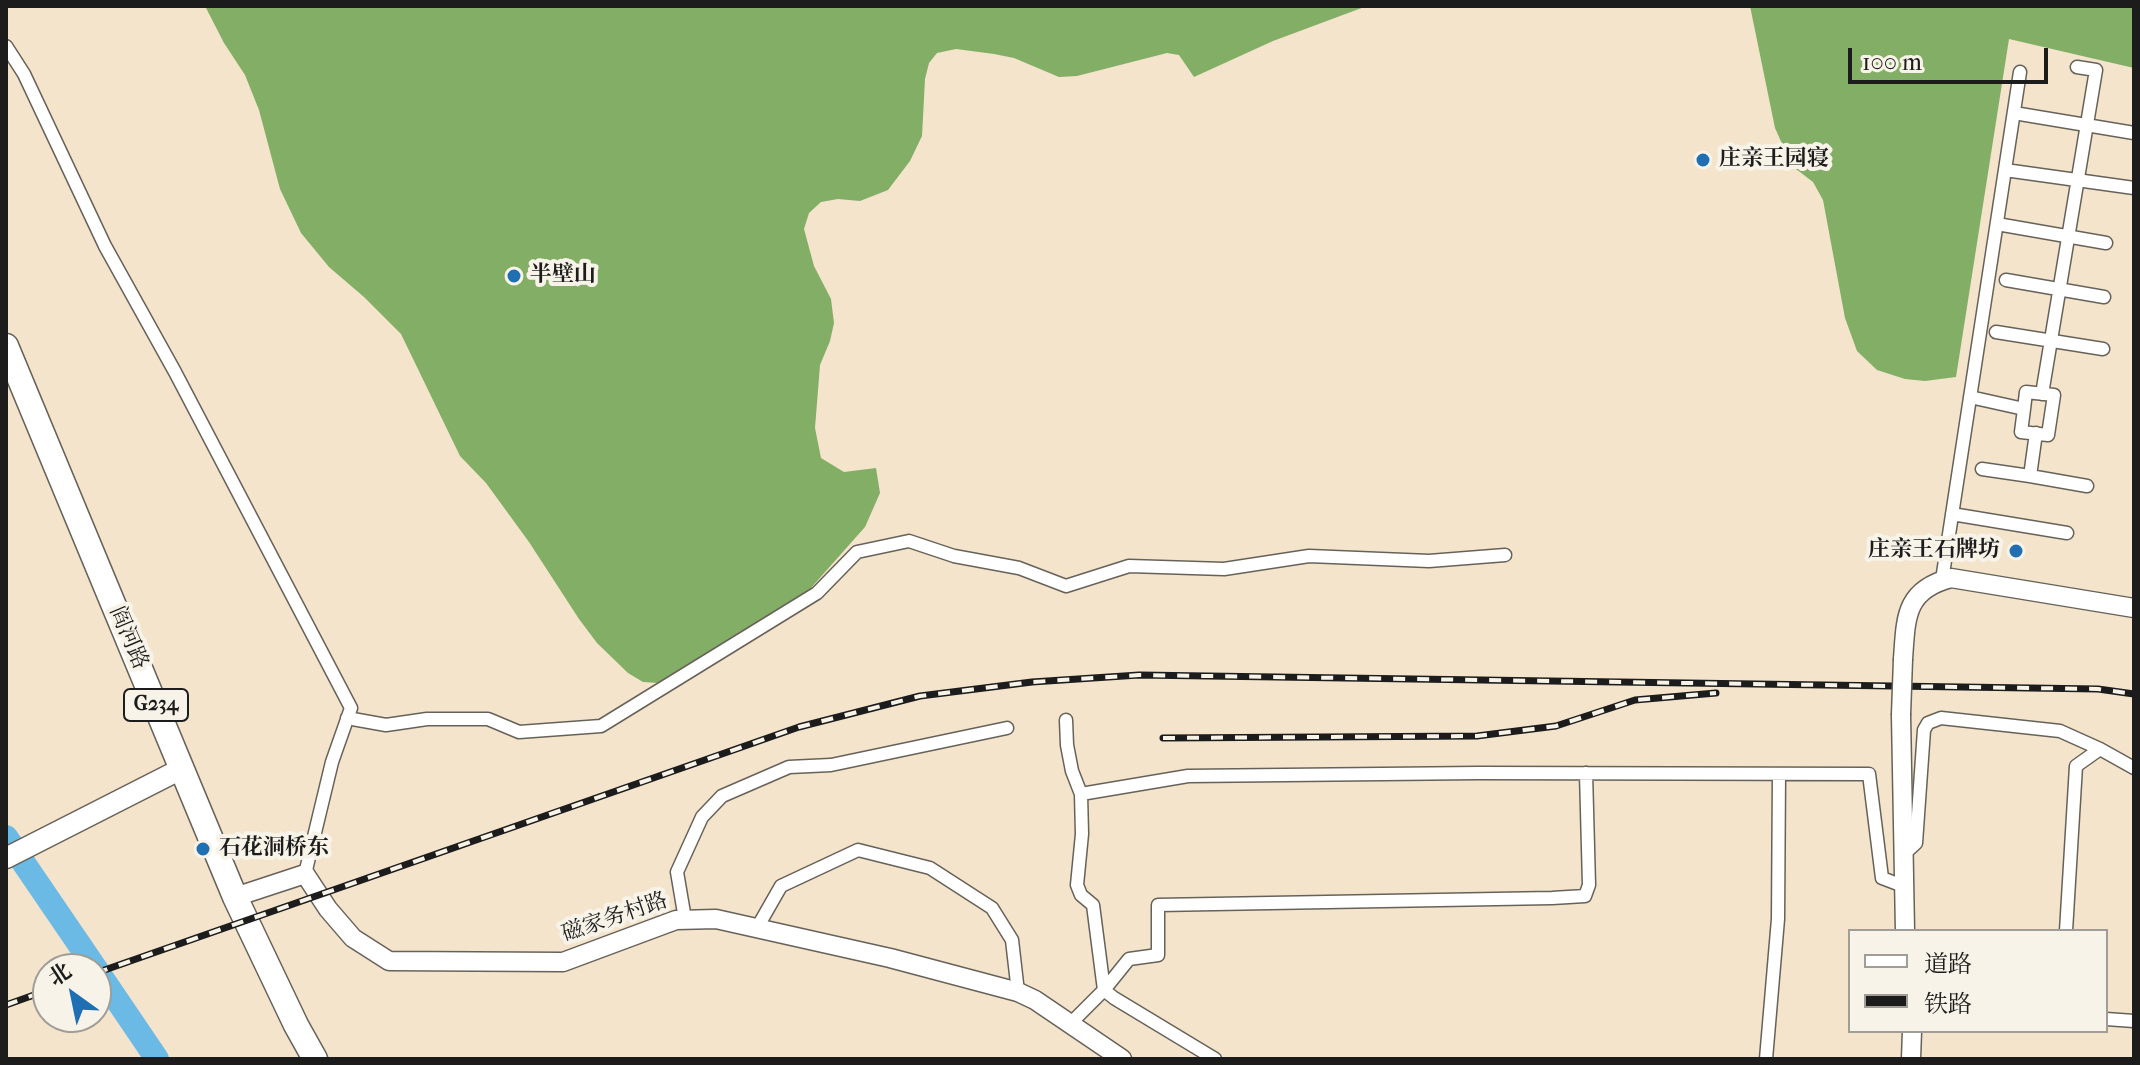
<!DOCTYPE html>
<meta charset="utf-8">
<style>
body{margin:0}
#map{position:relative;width:2140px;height:1065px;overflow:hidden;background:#f3e4cb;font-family:"IM FELL French Canon","Noto Serif SC",serif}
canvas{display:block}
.frame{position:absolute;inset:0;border:8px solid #1c1c1c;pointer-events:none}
.legend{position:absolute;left:1848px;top:929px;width:260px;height:104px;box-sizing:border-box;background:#f7f3e8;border:2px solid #9f9d96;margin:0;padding:10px 14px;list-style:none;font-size:24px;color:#1c1c1c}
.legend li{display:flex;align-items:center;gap:16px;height:40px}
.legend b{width:40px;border:2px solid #9f9d96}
.north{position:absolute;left:32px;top:953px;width:80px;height:80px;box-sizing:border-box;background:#f7f3e8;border:2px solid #9f9d96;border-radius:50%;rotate:327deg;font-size:22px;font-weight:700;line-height:32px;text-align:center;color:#1c1c1c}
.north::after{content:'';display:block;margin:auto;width:28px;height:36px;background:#1f6fb2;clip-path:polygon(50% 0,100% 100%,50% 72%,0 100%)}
.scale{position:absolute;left:1848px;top:48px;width:200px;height:36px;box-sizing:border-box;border:4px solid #1c1c1c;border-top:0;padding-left:10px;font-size:24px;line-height:28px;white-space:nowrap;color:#1c1c1c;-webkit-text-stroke:6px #f7f3e8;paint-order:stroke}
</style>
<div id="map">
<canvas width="2140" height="1065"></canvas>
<div class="frame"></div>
<ul class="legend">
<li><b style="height:10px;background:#fff"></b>道路</li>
<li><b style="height:10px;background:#1c1c1c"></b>铁路</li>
</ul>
<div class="north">北</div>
<div class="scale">100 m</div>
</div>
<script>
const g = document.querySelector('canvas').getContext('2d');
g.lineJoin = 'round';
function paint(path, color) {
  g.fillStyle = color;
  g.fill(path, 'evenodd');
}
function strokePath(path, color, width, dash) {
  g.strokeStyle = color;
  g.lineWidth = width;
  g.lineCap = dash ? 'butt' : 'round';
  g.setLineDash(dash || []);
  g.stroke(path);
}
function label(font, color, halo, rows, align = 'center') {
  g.font = font + ' "IM FELL French Canon","Noto Serif SC",serif';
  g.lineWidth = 8;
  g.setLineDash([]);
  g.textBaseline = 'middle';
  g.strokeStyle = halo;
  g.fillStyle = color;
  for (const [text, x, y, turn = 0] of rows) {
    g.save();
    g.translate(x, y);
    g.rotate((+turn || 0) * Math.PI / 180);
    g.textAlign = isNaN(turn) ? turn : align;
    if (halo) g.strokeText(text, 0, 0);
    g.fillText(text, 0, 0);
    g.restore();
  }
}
const forest = new Path2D(`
 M 205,6 L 1367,6 L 1273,41 L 1194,77 L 1179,55 L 1167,53 L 1077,76 L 1059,77 L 1014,58 L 994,54 L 956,49 L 937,53 L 929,63 L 925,79 L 922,136 L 910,161 L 888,190 L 860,201 L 838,199 L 821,202 L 809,213 L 804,229 L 814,266 L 831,299 L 834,323 L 830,341 L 820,365 L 815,428 L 821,458 L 844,472 L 876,468 L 880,493 L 865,527 L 810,589 L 679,673 L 659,683 L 643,682 L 628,673 L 597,643 L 579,619 L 529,542 L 486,483 L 460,456 L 401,334 L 364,297 L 329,267 L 301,233 L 280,189 L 259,110 L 245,75 L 224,43 Z
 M 1750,6 L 2134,6 L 2134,68 L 2009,39 L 1956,377 L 1925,381 L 1905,379 L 1877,370 L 1857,351 L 1845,318 L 1823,200 L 1813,182 L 1792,166 L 1775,128 Z`);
const river = new Path2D(`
 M 6,837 L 96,969
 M 96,969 L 157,1059`);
const street = new Path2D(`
 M 6,46 L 24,74 L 105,246 L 175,372 L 351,708 L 332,762 L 305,874
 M 2014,113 L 2134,133
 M 2005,170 L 2134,188
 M 1997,224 L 2106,243
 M 2006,280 L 2104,297
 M 1996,332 L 2103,349
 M 2042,394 L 2096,70 L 2077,67
 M 1970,397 L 2024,409 L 2026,392 L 2054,395 L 2048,435 L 2021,432 L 2024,409
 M 1982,469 L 2030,476 L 2036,433
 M 2030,476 L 2087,486
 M 1952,514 L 2067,533
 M 1942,580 L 2020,72
 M 347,718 L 386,725 L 427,719 L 488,719 L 519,732 L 601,726 L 817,593 L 857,552 L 909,541 L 954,556 L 1019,568 L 1066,586 L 1129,566 L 1224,569 L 1309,556 L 1429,561 L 1505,555
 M 1066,720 L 1067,745 L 1072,771 L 1081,794 L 1082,834 L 1077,885 L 1081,895 L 1093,905 L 1104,990 L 1114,998 L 1215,1059
 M 1081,794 L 1188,776 L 1479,773 L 1869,774 L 1882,878 L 1903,886
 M 1903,855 L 1916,843 L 1924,730 L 1928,723 L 1941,718 L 2060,731 L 2100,749 L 2134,768
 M 685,919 L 677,872 L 702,817 L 722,796 L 789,767 L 831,765 L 1007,728
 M 757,928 L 781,886 L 858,850 L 930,868 L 992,908 L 1012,940 L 1018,992
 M 2066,931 L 2076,766 L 2100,749
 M 2106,1019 L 2134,1021
 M 1070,1024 L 1104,990 L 1129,959 L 1158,955 L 1158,905 L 1552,898 L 1585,896 L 1589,885 L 1586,773
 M 1766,1059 L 1778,919 L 1779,774`);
const secondary = new Path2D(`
 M 1903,659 C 1906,619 1904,590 1951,578 L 2134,608
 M 1901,715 L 1905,931
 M 235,897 L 305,874 L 328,909 L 353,938 L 389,961 L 563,962 L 676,920 L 716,919 L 890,958 L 1018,992 L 1035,1000 L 1122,1059
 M 1911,1059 L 1912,1031`);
const primary = new Path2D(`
 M 6,858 L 183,768`);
const highway = new Path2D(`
 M 6,346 L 235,897 L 296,1025 L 315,1059`);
const rail = new Path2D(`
 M 1163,738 L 1477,736 L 1556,726 L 1635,700 L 1716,693
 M 96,973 L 799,727 L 920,696 L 1032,682 L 1139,675 L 2098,689 L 2134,694
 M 6,1005 L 48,990`);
const secondaryBridge = new Path2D(`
 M 1901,715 L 1903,659`);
const markers = [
 [1703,160,8,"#1f6fb2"],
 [514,276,8,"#1f6fb2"],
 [2016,551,8,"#1f6fb2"],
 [203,849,8,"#1f6fb2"]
];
const shields = [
 [156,705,64]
];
const shieldNames = [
 ["G234",156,705]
];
const poiNames = [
 ["庄亲王园寝",1719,160],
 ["半壁山",530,276],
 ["庄亲王石牌坊",2000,551,"right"],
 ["石花洞桥东",219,849]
];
const streetNames = [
 ["阎河路",128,638,67],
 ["磁家务村路",615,918,-19]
];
paint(forest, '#83ae66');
strokePath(river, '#6bb9e5', 24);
strokePath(street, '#676259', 15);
strokePath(secondary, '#676259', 21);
strokePath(primary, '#676259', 23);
strokePath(highway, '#676259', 27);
strokePath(street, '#fff', 12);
strokePath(secondary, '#fff', 18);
strokePath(primary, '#fff', 20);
strokePath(highway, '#fff', 24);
strokePath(rail, '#1c1c1c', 7);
strokePath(rail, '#f7f3e8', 4, [12]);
strokePath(secondaryBridge, '#676259', 21, []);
strokePath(secondaryBridge, '#fff', 18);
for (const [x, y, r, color] of markers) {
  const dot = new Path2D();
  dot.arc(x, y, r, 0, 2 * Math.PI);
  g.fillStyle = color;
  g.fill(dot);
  strokePath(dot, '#f7f3e8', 3);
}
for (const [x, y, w] of shields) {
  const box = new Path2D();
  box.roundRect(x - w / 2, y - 16, w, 32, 6);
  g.fillStyle = '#f7f3e8';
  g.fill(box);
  strokePath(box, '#1c1c1c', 2);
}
label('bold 20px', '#1c1c1c', null, shieldNames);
label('bold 22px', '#1c1c1c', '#f7f3e8', poiNames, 'left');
label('22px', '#1c1c1c', '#f7f3e8', streetNames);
</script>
